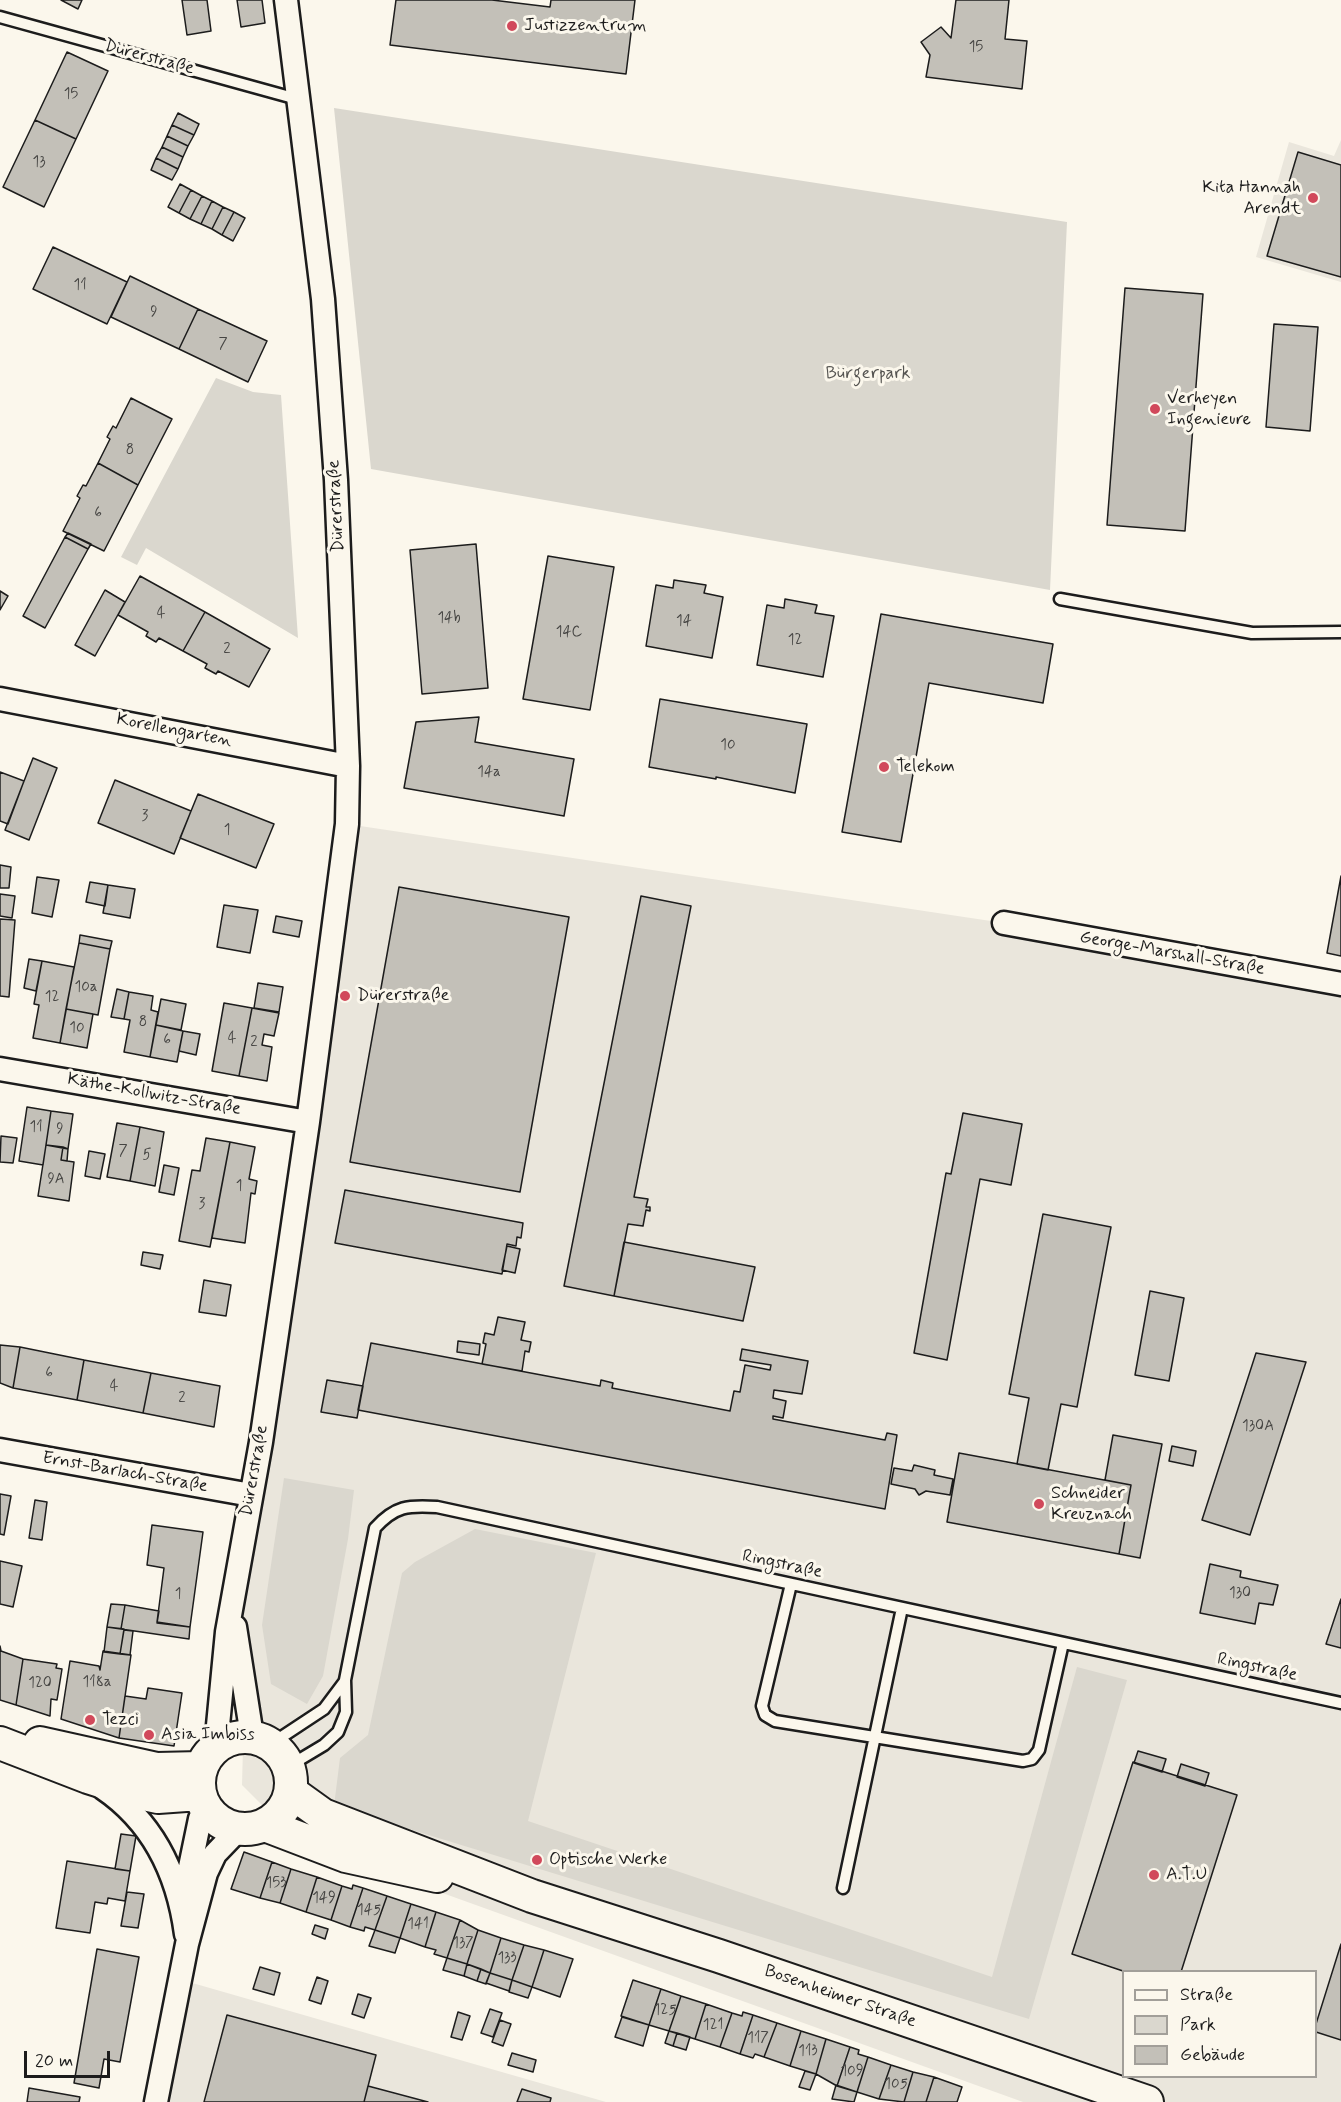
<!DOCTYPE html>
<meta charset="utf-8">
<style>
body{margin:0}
#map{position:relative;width:1341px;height:2102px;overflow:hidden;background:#fbf7ec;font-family:Mynerve,sans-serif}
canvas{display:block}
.legend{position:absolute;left:1122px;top:1970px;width:195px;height:108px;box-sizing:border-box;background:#fbf7ec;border:2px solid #a29f99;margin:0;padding:8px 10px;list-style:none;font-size:18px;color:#1c1c1c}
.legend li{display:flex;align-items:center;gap:12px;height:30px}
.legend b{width:30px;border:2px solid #a29f99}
.scale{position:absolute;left:24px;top:2051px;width:86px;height:27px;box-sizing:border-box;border:3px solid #1c1c1c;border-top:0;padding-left:8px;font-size:18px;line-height:21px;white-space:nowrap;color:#1c1c1c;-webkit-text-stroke:4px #fbf7ec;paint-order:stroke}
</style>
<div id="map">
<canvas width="1341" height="2102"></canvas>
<ul class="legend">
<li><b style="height:8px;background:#fbf7ec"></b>Straße</li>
<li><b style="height:16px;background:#dad7ce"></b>Park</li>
<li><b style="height:16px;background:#c3c0b8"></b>Gebäude</li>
</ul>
<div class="scale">20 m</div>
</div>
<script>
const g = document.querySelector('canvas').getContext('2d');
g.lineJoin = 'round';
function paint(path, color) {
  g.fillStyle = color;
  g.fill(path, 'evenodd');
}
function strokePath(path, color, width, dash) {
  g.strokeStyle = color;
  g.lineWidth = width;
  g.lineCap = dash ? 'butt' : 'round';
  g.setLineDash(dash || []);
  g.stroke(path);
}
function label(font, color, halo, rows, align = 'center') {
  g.font = font + ' Mynerve,sans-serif';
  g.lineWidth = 6;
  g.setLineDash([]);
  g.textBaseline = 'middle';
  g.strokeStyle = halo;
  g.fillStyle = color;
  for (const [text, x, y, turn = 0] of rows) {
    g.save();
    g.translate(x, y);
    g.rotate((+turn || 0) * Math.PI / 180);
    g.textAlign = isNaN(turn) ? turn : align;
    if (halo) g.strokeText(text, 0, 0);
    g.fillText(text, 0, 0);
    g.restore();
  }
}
const built = new Path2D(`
 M 1341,140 L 1341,282 L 1256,257 L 1289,142 L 1334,156 Z
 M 347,824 L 1004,923 L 1341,984 L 1341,2102 L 1023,2102 L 298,1841 L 242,1785 L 246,1634 L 237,1586 ZM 1124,1972 L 1316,1972 L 1316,2076 L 1124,2076 Z
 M 182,1980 L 606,2102 L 156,2102 Z`);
const green = new Path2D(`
 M 334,108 L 1067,222 L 1050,590 L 371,469 Z
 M 216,378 L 253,392 L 281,395 L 298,638 L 146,548 L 137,565 L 121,557 Z
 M 284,1478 L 354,1490 L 348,1539 L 323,1676 L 307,1704 L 271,1684 L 262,1625 Z
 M 475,1529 L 596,1553 L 528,1821 L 992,1977 L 1077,1667 L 1127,1680 L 1029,2019 L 334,1806 L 340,1758 L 368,1735 L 402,1573 L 415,1562 Z`);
const building = new Path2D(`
 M 61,0 L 82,0 L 78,9 Z
 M 182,0 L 207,0 L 211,31 L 187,35 Z
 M 237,0 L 262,0 L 265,23 L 241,27 Z
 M 396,0 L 492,0 L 550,7 L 551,0 L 635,0 L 626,74 L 390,45 Z
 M 956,0 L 1009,0 L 1005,39 L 1027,41 L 1022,89 L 926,77 L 930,55 L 921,42 L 941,27 L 951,38 Z
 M 67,52 L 108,71 L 76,139 L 35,120 Z
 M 178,113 L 199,124 L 194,135 L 172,125 Z
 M 35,120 L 76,139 L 44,207 L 3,187 Z
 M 172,125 L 194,135 L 188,146 L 167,136 Z
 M 167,136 L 188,146 L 183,157 L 162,147 Z
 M 162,147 L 183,157 L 178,169 L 156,158 Z
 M 1298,152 L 1341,165 L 1341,277 L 1267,256 Z
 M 156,158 L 178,169 L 172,180 L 151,170 Z
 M 180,184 L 191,190 L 179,213 L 168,207 Z
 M 191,190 L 202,196 L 190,219 L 179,213 Z
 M 202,196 L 212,201 L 201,224 L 190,219 Z
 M 212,201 L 223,207 L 212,229 L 201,224 Z
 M 223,207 L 234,212 L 222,235 L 212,229 Z
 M 234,212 L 245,218 L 233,241 L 222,235 Z
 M 53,247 L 127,282 L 107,324 L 33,289 Z
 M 130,276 L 198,309 L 179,349 L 111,317 Z
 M 1125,288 L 1203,294 L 1185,531 L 1107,525 Z
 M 198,309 L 267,341 L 248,382 L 179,349 Z
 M 1274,324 L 1318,327 L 1310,431 L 1266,427 Z
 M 131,398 L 172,419 L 138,485 L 98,463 L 110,439 L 107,437 L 113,426 L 116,428 Z
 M 98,463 L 138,485 L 104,551 L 63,531 L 80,498 L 77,496 L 83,485 L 86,486 Z
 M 68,533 L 91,544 L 88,549 L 65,537 Z
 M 65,537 L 88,549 L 45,628 L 23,616 Z
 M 476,544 L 488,688 L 422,694 L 410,550 Z
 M 548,556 L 614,567 L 590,710 L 523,699 Z
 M 140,576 L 205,612 L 183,651 L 159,638 L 156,642 L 146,636 L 148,632 L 118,615 Z
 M 674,580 L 706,585 L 704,593 L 723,597 L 712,658 L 646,646 L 656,585 L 673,588 Z
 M 105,590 L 125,602 L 95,656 L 75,645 Z
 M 0,591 L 8,596 L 0,610 Z
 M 785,599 L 817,605 L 815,613 L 834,616 L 823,677 L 757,665 L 767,605 L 784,608 Z
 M 205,612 L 270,649 L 249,687 L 218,671 L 216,674 L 205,668 L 207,664 L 183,651 Z
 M 881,614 L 1053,644 L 1043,703 L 929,683 L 901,842 L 842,832 Z
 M 660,699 L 807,724 L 795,793 L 716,777 L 716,779 L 649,767 Z
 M 479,717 L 475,742 L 574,759 L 564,816 L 404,788 L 416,722 Z
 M 33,758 L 57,768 L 29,840 L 5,830 Z
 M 0,772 L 24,781 L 8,824 L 0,821 Z
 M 115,780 L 191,811 L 174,854 L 98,823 Z
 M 198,794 L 274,824 L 256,868 L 180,838 Z
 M 0,865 L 11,867 L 9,888 L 0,888 Z
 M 1341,876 L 1341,956 L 1327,953 Z
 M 37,877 L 59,880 L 52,917 L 32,913 Z
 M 90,882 L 108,885 L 105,906 L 86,902 Z
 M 108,885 L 135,889 L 130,918 L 103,913 Z
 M 399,887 L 569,917 L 520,1192 L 350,1162 Z
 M 0,894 L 15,896 L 12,918 L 0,916 Z
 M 641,896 L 691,906 L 634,1197 L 648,1199 L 646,1207 L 650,1207 L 650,1211 L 646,1210 L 643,1226 L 628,1224 L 614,1296 L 564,1286 Z
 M 224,905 L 258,910 L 250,953 L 217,947 Z
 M 276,916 L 302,921 L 299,937 L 273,932 Z
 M 0,919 L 15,920 L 9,997 L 0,996 Z
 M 80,935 L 112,941 L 110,949 L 79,943 Z
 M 79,943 L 110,949 L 98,1015 L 66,1009 Z
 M 29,959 L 42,961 L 36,991 L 24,988 Z
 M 42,961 L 74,967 L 60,1043 L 33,1038 L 39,1005 L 34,1004 Z
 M 258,983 L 283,987 L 279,1012 L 254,1008 Z
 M 117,989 L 129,992 L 124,1019 L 111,1017 Z
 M 129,992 L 153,996 L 151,1010 L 158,1012 L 150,1057 L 124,1052 L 130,1020 L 124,1019 Z
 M 161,999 L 186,1004 L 181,1030 L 156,1025 Z
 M 224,1003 L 252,1008 L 239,1076 L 212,1071 Z
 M 252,1008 L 279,1013 L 274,1036 L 264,1034 L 262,1045 L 272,1047 L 267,1081 L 239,1076 Z
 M 66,1009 L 93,1014 L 87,1048 L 60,1043 Z
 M 156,1025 L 183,1031 L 177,1062 L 150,1057 Z
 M 183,1031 L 200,1034 L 196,1055 L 179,1051 Z
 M 27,1107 L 51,1111 L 43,1165 L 19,1161 Z
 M 51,1111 L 73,1114 L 68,1149 L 46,1145 Z
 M 963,1113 L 1022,1124 L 1011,1185 L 980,1179 L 947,1360 L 914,1353 L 946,1173 L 951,1174 Z
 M 117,1123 L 140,1127 L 130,1181 L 107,1177 Z
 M 140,1127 L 164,1132 L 155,1186 L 130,1181 Z
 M 1,1136 L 17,1138 L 13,1163 L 0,1162 Z
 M 206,1138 L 230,1142 L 210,1247 L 179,1241 L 192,1170 L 200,1171 Z
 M 230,1142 L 255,1147 L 249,1179 L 257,1181 L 255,1194 L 251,1193 L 245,1243 L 212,1238 Z
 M 46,1145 L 63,1147 L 61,1160 L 74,1162 L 69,1201 L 38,1196 Z
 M 63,1147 L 68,1149 L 67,1161 L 61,1160 Z
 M 89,1151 L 105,1154 L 100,1179 L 85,1176 Z
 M 164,1165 L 179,1168 L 174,1195 L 159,1192 Z
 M 345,1190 L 523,1223 L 521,1238 L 517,1237 L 516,1246 L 507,1244 L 502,1274 L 335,1243 Z
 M 1043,1214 L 1111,1227 L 1077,1407 L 1061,1404 L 1048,1470 L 1017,1464 L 1029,1398 L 1009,1394 Z
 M 624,1242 L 755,1267 L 743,1321 L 614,1296 Z
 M 507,1246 L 520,1249 L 515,1273 L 502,1270 Z
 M 143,1252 L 163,1255 L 160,1269 L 141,1265 Z
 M 204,1280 L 231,1285 L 226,1316 L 199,1312 Z
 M 1150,1291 L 1184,1298 L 1169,1381 L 1135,1375 Z
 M 498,1317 L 525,1322 L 521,1340 L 531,1342 L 529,1352 L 525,1351 L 522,1371 L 482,1364 L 486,1344 L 483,1343 L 485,1333 L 494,1335 Z
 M 458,1341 L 480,1344 L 479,1355 L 457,1352 Z
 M 371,1343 L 600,1386 L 601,1380 L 613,1383 L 612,1388 L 730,1411 L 734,1391 L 740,1392 L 745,1365 L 770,1370 L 771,1365 L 740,1360 L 742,1349 L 808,1361 L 802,1394 L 774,1390 L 773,1398 L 786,1401 L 783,1418 L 773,1416 L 773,1419 L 885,1440 L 887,1433 L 897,1435 L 885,1509 L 358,1410 Z
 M 0,1345 L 20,1347 L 13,1388 L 0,1383 Z
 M 20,1347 L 84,1360 L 77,1400 L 13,1388 Z
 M 1256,1353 L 1306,1362 L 1250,1535 L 1202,1520 Z
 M 84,1360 L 151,1373 L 143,1413 L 77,1400 Z
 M 151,1373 L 220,1386 L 214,1427 L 143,1413 Z
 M 327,1380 L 363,1386 L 357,1418 L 321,1412 Z
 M 1113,1435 L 1162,1444 L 1140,1558 L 1119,1554 L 1131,1485 L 1105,1480 Z
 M 1172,1446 L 1196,1451 L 1193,1466 L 1169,1461 Z
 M 959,1453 L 1131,1485 L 1119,1554 L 947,1522 Z
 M 914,1465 L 935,1470 L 934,1475 L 953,1479 L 950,1495 L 926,1491 L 919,1495 L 915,1489 L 891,1484 L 894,1468 L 912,1471 Z
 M 0,1494 L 11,1496 L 4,1535 L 0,1534 Z
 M 35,1500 L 47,1502 L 42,1540 L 29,1538 Z
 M 152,1525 L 203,1532 L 190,1627 L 157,1622 L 164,1568 L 147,1565 Z
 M 0,1561 L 22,1566 L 13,1607 L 0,1604 Z
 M 1210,1564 L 1241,1571 L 1240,1577 L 1278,1585 L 1273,1605 L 1259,1603 L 1255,1624 L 1200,1613 Z
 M 1341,1599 L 1341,1648 L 1326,1644 Z
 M 111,1604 L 125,1605 L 121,1629 L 107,1627 Z
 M 125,1605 L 159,1611 L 157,1623 L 190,1627 L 189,1639 L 121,1629 Z
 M 107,1627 L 124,1629 L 120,1654 L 104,1652 Z
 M 124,1630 L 133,1631 L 130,1655 L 120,1654 Z
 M 0,1646 L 1,1651 L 23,1659 L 16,1705 L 0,1700 Z
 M 103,1651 L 131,1655 L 119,1738 L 61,1719 L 70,1661 L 99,1666 L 100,1670 Z
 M 23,1659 L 57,1664 L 56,1668 L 62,1669 L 57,1700 L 51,1699 L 50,1716 L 16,1705 Z
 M 148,1688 L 182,1693 L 174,1746 L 119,1738 L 125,1696 L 146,1699 Z
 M 1138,1751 L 1166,1759 L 1162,1772 L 1134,1763 Z
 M 1133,1762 L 1237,1795 L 1181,1972 L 1126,1972 L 1072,1954 Z
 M 1181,1764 L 1209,1773 L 1205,1786 L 1177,1777 Z
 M 121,1834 L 136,1836 L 130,1871 L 115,1869 Z
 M 244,1852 L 272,1862 L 260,1898 L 231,1889 Z
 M 67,1861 L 130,1871 L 125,1901 L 108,1898 L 107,1904 L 95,1902 L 90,1933 L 56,1928 Z
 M 272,1862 L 291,1869 L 280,1903 L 260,1898 Z
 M 291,1869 L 317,1877 L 306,1912 L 280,1903 Z
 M 317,1877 L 342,1886 L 331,1920 L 306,1912 Z
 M 353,1885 L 363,1888 L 350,1927 L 331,1920 L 342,1886 L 352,1889 Z
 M 363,1888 L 387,1896 L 375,1930 L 365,1927 L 364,1931 L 350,1927 Z
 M 127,1892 L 144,1894 L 138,1928 L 121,1926 Z
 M 387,1896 L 411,1904 L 400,1938 L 375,1930 Z
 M 411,1904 L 436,1912 L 425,1947 L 400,1938 Z
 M 436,1912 L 460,1920 L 447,1958 L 434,1954 L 436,1950 L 425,1947 Z
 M 460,1920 L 478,1930 L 467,1964 L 447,1958 Z
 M 315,1925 L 328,1929 L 325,1939 L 312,1934 Z
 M 375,1930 L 400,1938 L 395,1953 L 369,1946 Z
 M 478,1930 L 501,1938 L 490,1973 L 467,1964 Z
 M 501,1938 L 524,1945 L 512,1980 L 490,1973 Z
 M 1341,1944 L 1341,2040 L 1316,2032 L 1316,2024 Z
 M 524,1945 L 544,1950 L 532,1987 L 512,1980 Z
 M 97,1949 L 139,1957 L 120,2062 L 104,2059 L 99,2088 L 74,2083 Z
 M 544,1950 L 573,1959 L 560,1997 L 532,1987 Z
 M 447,1958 L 467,1964 L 464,1976 L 443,1970 Z
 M 467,1964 L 481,1969 L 477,1981 L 464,1976 Z
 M 260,1967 L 280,1973 L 274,1995 L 253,1989 Z
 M 481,1969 L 490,1973 L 486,1984 L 477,1981 Z
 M 490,1973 L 512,1980 L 509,1991 L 486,1983 Z
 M 317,1977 L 328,1981 L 321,2004 L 309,2000 Z
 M 512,1980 L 532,1987 L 528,1998 L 509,1992 Z
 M 633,1980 L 661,1989 L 649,2025 L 621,2016 Z
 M 661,1989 L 681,1996 L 669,2031 L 649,2025 Z
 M 358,1994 L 371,1998 L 364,2018 L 352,2014 Z
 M 681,1996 L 706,2004 L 695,2039 L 669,2031 Z
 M 706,2004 L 732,2013 L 720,2047 L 695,2039 Z
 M 490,2009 L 502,2013 L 493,2037 L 481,2033 Z
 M 458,2012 L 470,2016 L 462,2040 L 451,2037 Z
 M 743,2012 L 753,2015 L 740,2054 L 720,2047 L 732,2013 L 742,2016 Z
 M 227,2015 L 376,2055 L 364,2102 L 204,2102 Z
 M 753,2015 L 777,2023 L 764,2057 L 755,2054 L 753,2058 L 740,2054 Z
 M 622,2017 L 649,2025 L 643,2046 L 615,2037 Z
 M 500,2020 L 511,2024 L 503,2046 L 492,2042 Z
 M 777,2023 L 801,2031 L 790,2066 L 764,2057 Z
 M 669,2031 L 677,2033 L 673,2046 L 665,2043 Z
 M 801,2031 L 826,2039 L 816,2074 L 790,2066 Z
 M 677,2033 L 690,2037 L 686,2050 L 673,2046 Z
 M 826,2039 L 850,2047 L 837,2086 L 816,2074 Z
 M 850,2047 L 859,2050 L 858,2054 L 868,2057 L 857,2092 L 837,2086 Z
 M 512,2053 L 536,2060 L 533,2072 L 508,2065 Z
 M 868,2057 L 891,2065 L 879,2099 L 857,2092 Z
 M 891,2065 L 913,2072 L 904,2102 L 879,2099 Z
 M 805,2071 L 816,2074 L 810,2090 L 799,2087 Z
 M 913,2072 L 934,2077 L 926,2102 L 904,2102 Z
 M 934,2077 L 962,2087 L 957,2102 L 926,2102 Z
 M 836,2085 L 857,2092 L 854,2102 L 832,2099 Z
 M 368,2086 L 428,2102 L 364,2102 Z
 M 29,2088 L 80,2097 L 79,2102 L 27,2102 Z
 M 522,2089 L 551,2098 L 550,2102 L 517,2102 Z`);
const lane = new Path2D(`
 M 0,17 L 297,99
 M 1060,599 L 1252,633 L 1341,632
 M 791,1584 L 762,1706 L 765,1715 L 775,1721 L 1023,1761 L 1032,1759 L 1039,1750 L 1063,1643
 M 271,1744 L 324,1709 L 345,1681
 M 291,1772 L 299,1760 L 324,1745 L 338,1732 L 346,1712 L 345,1680 L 375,1528 C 395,1506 408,1505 437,1507 L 1341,1703
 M 843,1888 L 902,1608`);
const street = new Path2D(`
 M 0,699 L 348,766
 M 1004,923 L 1341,984
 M 0,1069 L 308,1122
 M 0,1450 L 251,1495
 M 235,1627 L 252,1736
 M 216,1746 L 227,1632 L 261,1442 L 308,1122 L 347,824 L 348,766 L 336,480 L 323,299 L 286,0
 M 103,1788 C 153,1822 178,1874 186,1934
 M 183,1901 L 200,1819 L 205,1807
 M 156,2102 L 187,1944 L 206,1873 L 215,1854 L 239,1829`);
const secondary = new Path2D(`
 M199 1783a46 46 0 1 1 92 0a46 46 0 1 1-92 0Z
 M 0,1743 L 88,1777 L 135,1792 L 158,1797 L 200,1794
 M 40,1743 L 157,1769 L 201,1768
 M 291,1792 L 323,1815 L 532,1896 L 719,1956 L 1147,2102
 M 265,1825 L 346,1856 L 437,1876`);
const markers = [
 [512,26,6,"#d1495b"],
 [1313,198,6,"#d1495b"],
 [1155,409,6,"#d1495b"],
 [884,767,6,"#d1495b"],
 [345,996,6,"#d1495b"],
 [1039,1504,6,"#d1495b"],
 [90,1720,6,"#d1495b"],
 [149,1735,6,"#d1495b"],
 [537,1860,6,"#d1495b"],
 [1154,1875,6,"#d1495b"]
];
const numberNames = [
 ["15",976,48],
 ["15",71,95],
 ["13",39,163],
 ["11",80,286],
 ["9",154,313],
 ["7",223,345],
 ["8",130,451],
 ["6",98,514],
 ["4",161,614],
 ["14b",449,619],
 ["14",684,622],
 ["14C",569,633],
 ["12",795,641],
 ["2",227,650],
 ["10",728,746],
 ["14a",489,773],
 ["3",145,817],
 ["1",227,831],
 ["10a",86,988],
 ["12",52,998],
 ["8",143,1023],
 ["10",77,1029],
 ["4",232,1039],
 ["6",167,1041],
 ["2",254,1043],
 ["11",36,1128],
 ["9",60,1130],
 ["7",123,1152],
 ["5",147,1156],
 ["9A",56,1180],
 ["1",239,1187],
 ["3",202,1205],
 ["6",49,1374],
 ["4",114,1387],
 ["2",182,1399],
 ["130A",1258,1427],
 ["130",1240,1594],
 ["1",178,1595],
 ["118a",97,1683],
 ["120",40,1684],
 ["153",276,1884],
 ["149",324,1899],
 ["145",369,1911],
 ["141",418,1925],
 ["137",463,1944],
 ["133",507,1959],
 ["125",665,2011],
 ["121",713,2026],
 ["117",758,2039],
 ["113",808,2052],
 ["109",852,2072],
 ["105",896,2085]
];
const poiNames = [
 ["Justizzentrum",524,26],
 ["Kita Hannah",1301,188,"right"],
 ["Arendt",1301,209,"right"],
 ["Verheyen",1167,399],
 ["Ingenieure",1167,420],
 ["Telekom",896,767],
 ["Dürerstraße",357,996],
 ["Schneider",1051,1494],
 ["Kreuznach",1051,1515],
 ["Tezci",102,1720],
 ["Asia Imbiss",161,1735],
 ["Optische Werke",549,1860],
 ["A.T.U",1166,1875]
];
const streetNames = [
 ["Dürerstraße",149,58,15],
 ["Dürerstraße",337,506,-93],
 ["Korellengarten",174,731,11],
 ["George-Marshall-Straße",1172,954,10],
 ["Käthe-Kollwitz-Straße",154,1095,10],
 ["Dürerstraße",255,1471,-80],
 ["Ernst-Barlach-Straße",125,1473,10],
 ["Ringstraße",782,1565,12],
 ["Ringstraße",1257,1668,12],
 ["Bosenheimer Straße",840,1997,19]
];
const parkNames = [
 ["Bürgerpark",868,374]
];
paint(built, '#eae6dc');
paint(green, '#dad7ce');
paint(building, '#c3c0b8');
strokePath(building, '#1c1c1c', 1.5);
strokePath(lane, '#1c1c1c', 15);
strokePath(street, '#1c1c1c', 27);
strokePath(secondary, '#1c1c1c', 36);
strokePath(lane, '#fbf7ec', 10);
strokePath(street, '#fbf7ec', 22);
strokePath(secondary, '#fbf7ec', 32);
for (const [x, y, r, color] of markers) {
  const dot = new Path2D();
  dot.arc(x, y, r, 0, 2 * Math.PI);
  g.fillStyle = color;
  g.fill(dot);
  strokePath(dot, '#fbf7ec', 2);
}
label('15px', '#464543', null, numberNames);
label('18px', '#1c1c1c', '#fbf7ec', poiNames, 'left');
label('18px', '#1c1c1c', '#fbf7ec', streetNames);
label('18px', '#555451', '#fbf7ec', parkNames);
</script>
